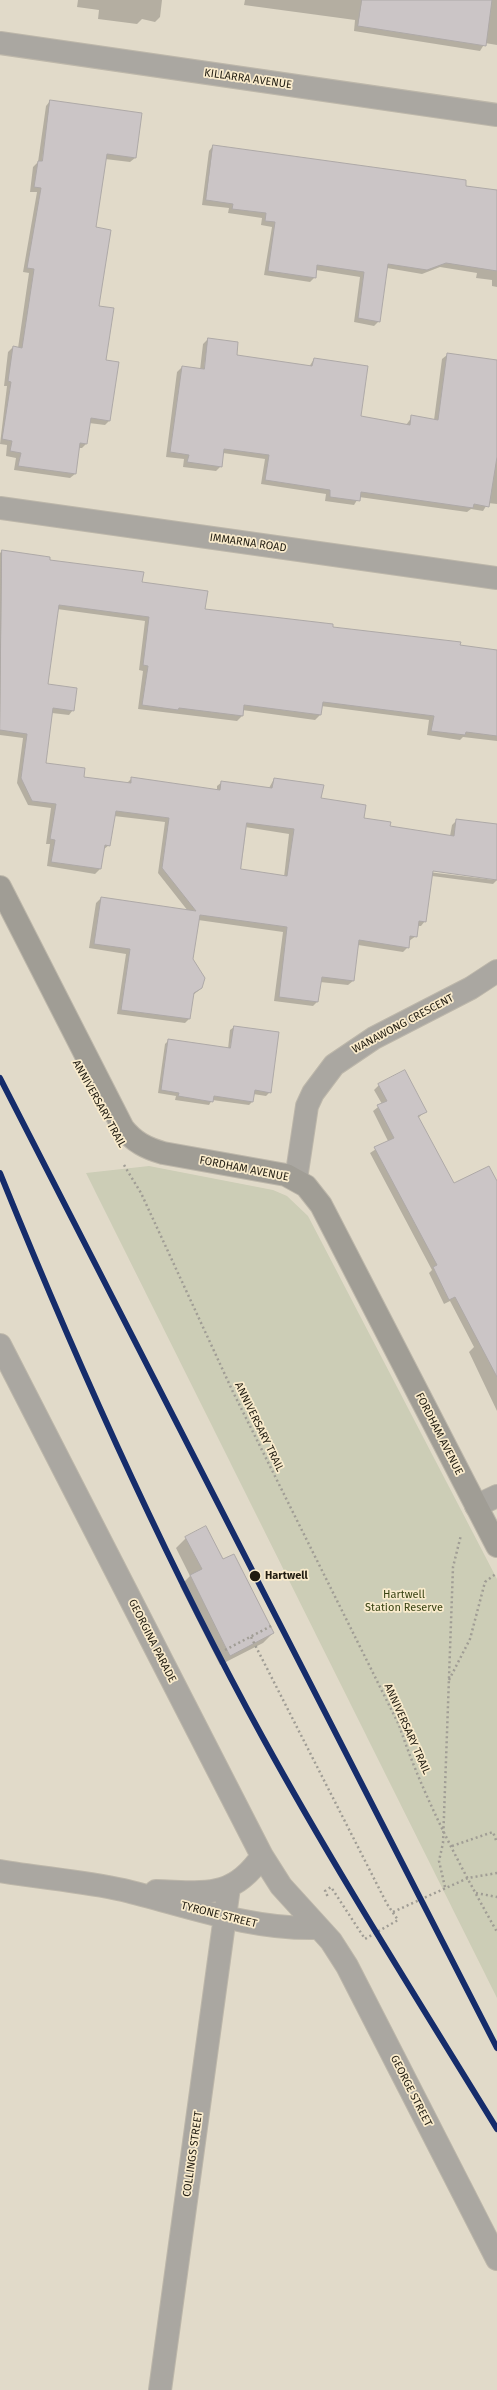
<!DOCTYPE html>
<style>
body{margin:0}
canvas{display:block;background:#e1dac9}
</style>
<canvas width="497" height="2390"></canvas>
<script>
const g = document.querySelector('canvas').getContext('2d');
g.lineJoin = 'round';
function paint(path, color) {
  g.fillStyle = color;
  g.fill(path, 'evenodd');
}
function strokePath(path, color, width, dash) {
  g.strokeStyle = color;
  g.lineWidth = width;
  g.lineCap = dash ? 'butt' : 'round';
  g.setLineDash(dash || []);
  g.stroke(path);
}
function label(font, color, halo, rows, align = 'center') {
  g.font = font + ' "Fira Sans",sans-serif';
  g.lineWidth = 3.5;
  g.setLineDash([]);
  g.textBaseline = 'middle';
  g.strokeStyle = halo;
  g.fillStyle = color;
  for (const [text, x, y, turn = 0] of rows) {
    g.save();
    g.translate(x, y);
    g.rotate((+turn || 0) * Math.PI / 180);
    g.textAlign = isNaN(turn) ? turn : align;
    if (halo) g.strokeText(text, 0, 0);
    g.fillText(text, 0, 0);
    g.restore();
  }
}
const green = new Path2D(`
 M 149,1166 L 273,1190 L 287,1196 L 308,1216 L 497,1579 L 497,1998 L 86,1173 Z`);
const shadow = new Path2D(`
 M 78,0 L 162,0 L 160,17 L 155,22 L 142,19 L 137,24 L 98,19 L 99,10 L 77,7 Z
 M 245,0 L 497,0 L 497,45 L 485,43 L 480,51 L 354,31 L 355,20 L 244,5 Z
 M 50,101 L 135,158 L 130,162 L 105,159 L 95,228 L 98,306 L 105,361 L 109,421 L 105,425 L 89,423 L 86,444 L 82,448 L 79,448 L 75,474 L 70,478 L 14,470 L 16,458 L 6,456 L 7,445 L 0,444 L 7,386 L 4,386 L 8,352 L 13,347 L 18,348 L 29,273 L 23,272 L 37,192 L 30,192 L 33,167 L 38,162 L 46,106 Z
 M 213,146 L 497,191 L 497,287 L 492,286 L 492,280 L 476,278 L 477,273 L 440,267 L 422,274 L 387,268 L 379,321 L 374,326 L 354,322 L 360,277 L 316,270 L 315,277 L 310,282 L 264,275 L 272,227 L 261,225 L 262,218 L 228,213 L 229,208 L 202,205 L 209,151 Z
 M 208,339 L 236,356 L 309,367 L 314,359 L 360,417 L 406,425 L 412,417 L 434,420 L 442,359 L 447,355 L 497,361 L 497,504 L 488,503 L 483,511 L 471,509 L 467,512 L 359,497 L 354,505 L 325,501 L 326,494 L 261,484 L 265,459 L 223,453 L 221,466 L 216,471 L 183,467 L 184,459 L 166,457 L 177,372 L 182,367 L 200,370 L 203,344 Z
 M 2,551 L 141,583 L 204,610 L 497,651 L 497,741 L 463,737 L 460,740 L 427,735 L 429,720 L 321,706 L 320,715 L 315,720 L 242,710 L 242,716 L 237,721 L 138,709 L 143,671 L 139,670 L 145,621 L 57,609 L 46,685 L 73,710 L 69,715 L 52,713 L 45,764 L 83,778 L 127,783 L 132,778 L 217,791 L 217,786 L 222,782 L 269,788 L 274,779 L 363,819 L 389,827 L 450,836 L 452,825 L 457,820 L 497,825 L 497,880 L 493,884 L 432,876 L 425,921 L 421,926 L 417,926 L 416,936 L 409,941 L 408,947 L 403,952 L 358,945 L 353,981 L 348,985 L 320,982 L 317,1002 L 313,1006 L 274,1001 L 283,932 L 198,920 L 192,959 L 202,988 L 193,995 L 189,1019 L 185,1023 L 117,1014 L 126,954 L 89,948 L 96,903 L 101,898 L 188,911 L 158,873 L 165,822 L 114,816 L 109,845 L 103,850 L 100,869 L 95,874 L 47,866 L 50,844 L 46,844 L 51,808 L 28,805 L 17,783 L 23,738 L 0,735 L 0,553 ZM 245,827 L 289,834 L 284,877 L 239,870 ZM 429,870 L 495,878 L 495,880 L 428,872 Z
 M 234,1027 L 270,1092 L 266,1096 L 253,1094 L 252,1102 L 249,1105 L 212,1100 L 209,1105 L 175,1100 L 176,1096 L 158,1093 L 165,1044 L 169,1040 L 228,1049 L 230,1030 Z
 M 379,1085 L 426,1111 L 418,1118 L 454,1184 L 497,1183 L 497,1411 L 469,1352 L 474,1347 L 450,1301 L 444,1304 L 429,1273 L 432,1270 L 370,1153 L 388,1141 L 373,1111 L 382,1104 L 374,1090 Z
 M 186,1538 L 222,1560 L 273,1633 L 263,1643 L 220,1665 L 180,1586 L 190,1576 L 176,1548 Z`);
const building = new Path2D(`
 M 362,0 L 492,0 L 486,46 L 358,26 Z
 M 50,100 L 142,113 L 136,158 L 107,154 L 96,227 L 111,230 L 99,306 L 114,308 L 106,360 L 119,362 L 110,421 L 91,418 L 87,444 L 80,443 L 76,474 L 18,466 L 21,453 L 10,451 L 12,441 L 2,439 L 11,382 L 8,381 L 13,346 L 22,348 L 34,269 L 27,268 L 41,188 L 34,187 L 38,161 L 42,161 Z
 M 213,145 L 466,180 L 466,186 L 497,190 L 497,271 L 446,263 L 427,270 L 388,264 L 380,322 L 358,318 L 364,272 L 317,265 L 316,278 L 268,271 L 275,222 L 265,221 L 266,213 L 232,209 L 233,204 L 206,200 Z
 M 208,338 L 238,342 L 237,355 L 312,366 L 314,358 L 368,366 L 361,416 L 410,425 L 411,415 L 438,420 L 447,353 L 497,360 L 497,457 L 489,507 L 474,504 L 473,508 L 361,492 L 360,501 L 330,497 L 330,490 L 265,480 L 269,455 L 224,449 L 222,467 L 187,462 L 189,455 L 170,452 L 182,366 L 204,369 Z
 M 2,550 L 50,557 L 50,560 L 144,572 L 142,582 L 208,591 L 205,609 L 333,624 L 333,627 L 461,642 L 460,645 L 497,650 L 497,736 L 466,732 L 465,735 L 431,731 L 434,716 L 323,702 L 321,715 L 244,705 L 243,716 L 179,708 L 178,710 L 142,705 L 148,666 L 143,665 L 149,617 L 59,605 L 48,684 L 77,688 L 74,711 L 53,708 L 46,763 L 85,768 L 84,777 L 131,783 L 131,777 L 220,790 L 221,781 L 272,788 L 274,778 L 324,785 L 321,798 L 366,805 L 364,818 L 391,822 L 390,826 L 454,836 L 456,819 L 497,824 L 497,880 L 433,871 L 426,922 L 419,921 L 417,937 L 410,936 L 409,948 L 359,940 L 354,981 L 322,977 L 318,1002 L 279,997 L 287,927 L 200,915 L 193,959 L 205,978 L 202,988 L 194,993 L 190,1019 L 121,1010 L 130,949 L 94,944 L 101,897 L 196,911 L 162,868 L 169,818 L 116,811 L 110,846 L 105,845 L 101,869 L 51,862 L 55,840 L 50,839 L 56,804 L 32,801 L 21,778 L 27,734 L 0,730 ZM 247,823 L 294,829 L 287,876 L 241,869 Z
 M 234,1026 L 279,1032 L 271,1093 L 255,1090 L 253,1102 L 214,1096 L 213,1102 L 178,1096 L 179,1093 L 161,1090 L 168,1039 L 230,1048 Z
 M 405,1070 L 427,1112 L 418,1116 L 454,1183 L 489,1166 L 497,1181 L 497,1377 L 455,1297 L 449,1300 L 433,1267 L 437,1265 L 374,1147 L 394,1138 L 377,1105 L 387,1101 L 378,1084 Z
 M 206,1526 L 223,1559 L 234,1554 L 274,1633 L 230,1656 L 190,1575 L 202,1569 L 185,1537 Z`);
const path = new Path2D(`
 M 124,1165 L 141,1193 L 233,1392 L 399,1725 C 423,1797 460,1866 497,1932
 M 251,1637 L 387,1904 L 398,1920 L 365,1939 L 331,1887 L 325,1891 L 328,1897
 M 225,1650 L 273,1625
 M 449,1680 L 470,1639 L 485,1582 L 497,1573
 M 452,1846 L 493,1832 L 497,1843
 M 445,1887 L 439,1861 L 443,1843 L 453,1567 L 461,1535
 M 476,1893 L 497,1897
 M 393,1912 L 468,1878 L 497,1873`);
const street = new Path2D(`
 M 0,43 L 497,115
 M 0,508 L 497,578
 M 296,1179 L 307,1106 L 313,1093 L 334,1065 L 374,1038 L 471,988 L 497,971
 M 0,1345 L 262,1856 L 281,1886 L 331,1941 L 347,1966 L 497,2259
 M 476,1506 L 497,1496
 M 0,1871 C 41,1878 83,1881 123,1890 C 188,1906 251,1930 318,1928
 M 156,1891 C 204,1892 232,1900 262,1856
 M 160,2390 L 229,1887`);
const secondary = new Path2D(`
 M 0,887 L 123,1128 C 134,1142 146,1148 163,1153 L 286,1175 L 306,1186 L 321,1205 L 497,1546`);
const rail1 = new Path2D(`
 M 0,1078 L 497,2048
 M 0,1173 C 78,1366 163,1556 263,1738 C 336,1871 418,2000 497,2129`);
const markers = [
 [255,1576,6,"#211c11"]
];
const streetNames = [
 ["KILLARRA AVENUE",248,79,8],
 ["IMMARNA ROAD",248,543,8],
 ["WANAWONG CRESCENT",403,1024,-28],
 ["ANNIVERSARY TRAIL",99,1104,61],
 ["FORDHAM AVENUE",244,1169,11],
 ["ANNIVERSARY TRAIL",259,1427,64],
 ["FORDHAM AVENUE",439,1434,63],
 ["GEORGINA PARADE",152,1641,63],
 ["ANNIVERSARY TRAIL",407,1729,66],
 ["TYRONE STREET",219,1915,14],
 ["GEORGE STREET",411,2091,63],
 ["COLLINGS STREET",193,2154,-82]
];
const stopNames = [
 ["Hartwell",265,1576]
];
const parkNames = [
 ["Hartwell",404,1595],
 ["Station Reserve",404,1608]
];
paint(green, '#cccdb6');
paint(shadow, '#0003');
paint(building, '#cbc5c6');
strokePath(building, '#aea9a7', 1);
strokePath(street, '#bdb7aa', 24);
strokePath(secondary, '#bdb7aa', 24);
strokePath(path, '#a09d95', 2.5, [2, 3]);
strokePath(street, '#aaa7a1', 22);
strokePath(secondary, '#a09d95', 22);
strokePath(rail1, '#152c6b', 6);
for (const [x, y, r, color] of markers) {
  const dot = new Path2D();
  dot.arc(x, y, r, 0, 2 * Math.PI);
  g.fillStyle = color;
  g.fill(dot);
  strokePath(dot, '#f9ebcc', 1.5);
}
label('11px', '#211c11', '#f9ebcc', streetNames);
label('bold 11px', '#211c11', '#f9ebcc', stopNames, 'left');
label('11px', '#384313', '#f9ebcc', parkNames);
</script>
